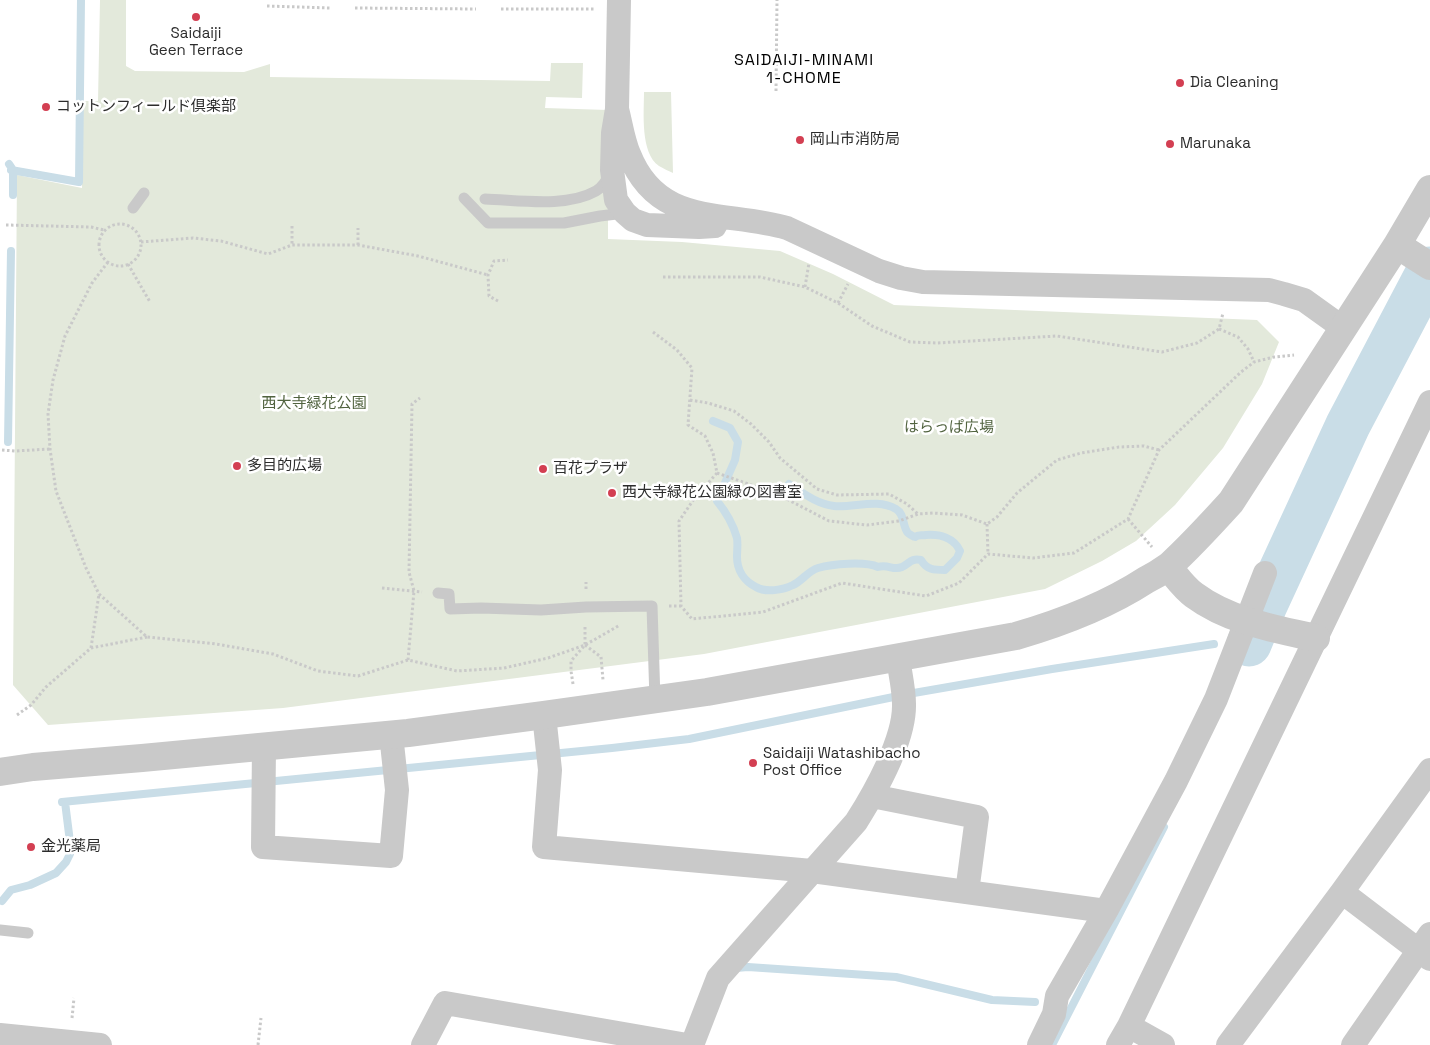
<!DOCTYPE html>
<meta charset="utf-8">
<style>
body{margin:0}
canvas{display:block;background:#fff}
</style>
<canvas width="1430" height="1045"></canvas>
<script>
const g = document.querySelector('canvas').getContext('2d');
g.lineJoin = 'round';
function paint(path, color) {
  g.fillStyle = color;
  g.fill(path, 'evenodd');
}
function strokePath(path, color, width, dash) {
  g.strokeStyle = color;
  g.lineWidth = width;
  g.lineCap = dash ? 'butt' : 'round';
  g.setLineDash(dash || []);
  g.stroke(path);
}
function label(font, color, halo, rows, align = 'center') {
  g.font = font + ' "Space Grotesk","Noto Sans JP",sans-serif';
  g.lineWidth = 5;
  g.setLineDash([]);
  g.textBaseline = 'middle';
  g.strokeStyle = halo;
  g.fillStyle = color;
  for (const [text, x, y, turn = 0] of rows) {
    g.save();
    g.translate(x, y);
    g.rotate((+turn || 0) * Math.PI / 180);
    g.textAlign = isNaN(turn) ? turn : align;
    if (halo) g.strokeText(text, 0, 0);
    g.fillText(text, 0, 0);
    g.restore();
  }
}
const green = new Path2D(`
 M 100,0 L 126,0 L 126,66 L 135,71 L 244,72 L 270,64 L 270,77 L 550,81 L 551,63 L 583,63 L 582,98 L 546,97 L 545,108 L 608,110 L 608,239 L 682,242 L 780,251 L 833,274 L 894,305 L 1257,320 L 1279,342 L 1262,384 L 1223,448 L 1175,505 L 1136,541 L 1102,561 L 1045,589 L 704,654 L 283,708 L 48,725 L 13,685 L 17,175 L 82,188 L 82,101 L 98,101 Z
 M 644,92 L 671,92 L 673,173 C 669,171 664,169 659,166 C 640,153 644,112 644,92 Z`);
const stream = new Path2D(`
 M 9,164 L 13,170 L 13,195
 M 11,170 L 79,182 L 81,0
 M 713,421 L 730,428 L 738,442 L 735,460 L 717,501 C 726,512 733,524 737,538 C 738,544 737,550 737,557 C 737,570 744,581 756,587 C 766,593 783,590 793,585 C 802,581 808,571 818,568 C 832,564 865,561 878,567 C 889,564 893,571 902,567 C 910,563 911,558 921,560 C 927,570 934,570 945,570 L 957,558 L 960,551 C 954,538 940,534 926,535 C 921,536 919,534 915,537 C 913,536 910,535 908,533 C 902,526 905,514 896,509 C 877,498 854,508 834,506 C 817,504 803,493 789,484
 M 8,442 L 11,251
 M 62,802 L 612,748 L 689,739 L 908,694 L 1052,669 L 1214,644
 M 2,901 L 11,890 L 30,885 L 56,873 L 66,862 L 70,854 L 70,842 L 65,802
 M 736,968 L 748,967 L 896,977 L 992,1000 L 1035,1002
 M 1052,1045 L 1164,827`);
const river = new Path2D(`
 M 1249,644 L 1265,605 L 1348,425 L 1430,269`);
const path = new Path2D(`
 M 267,6 L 330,8
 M 355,8 L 476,9
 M 501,9 L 594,9
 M 776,91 L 777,0
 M99 245a21 21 0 1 1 42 0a21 21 0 1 1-42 0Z
 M 6,225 L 91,227 L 104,230
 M 292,226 L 292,245
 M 141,242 L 193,238 L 221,241 L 268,254 L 292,245 L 358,245 L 418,256 L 488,275
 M 358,245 L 358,228
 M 108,262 L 92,283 L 65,336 L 53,380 L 48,414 L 50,449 L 56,491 L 86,568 L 99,594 L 147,637 L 216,644 L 273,654 L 318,671 L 358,676 L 408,660 L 457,671 L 504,668 L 548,658 L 585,645 L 620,625
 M 128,264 L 150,302
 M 663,277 L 760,277 L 805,287 L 838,303 L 872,326 L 910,342 L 937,343 L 1057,336 L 1162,352 L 1197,343 L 1219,329 L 1223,313
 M 805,287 L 809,263
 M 498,301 L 489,296 L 488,275 L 494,261 L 508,260
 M 838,303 L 848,284
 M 1219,329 L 1238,337 L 1248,349 L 1254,362
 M 653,332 L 677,350 L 692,368 L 688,425 L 705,436 L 713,453 L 717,473 L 694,499 L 679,521 L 681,606 L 692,619 L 763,612 L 842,583 L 926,596 L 959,583 L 988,554 L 1033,558 L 1074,553 L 1128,519 L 1159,450 L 1241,372 L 1254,362 L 1274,357 L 1294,355
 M 690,400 L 708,403 L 734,411 L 751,424 L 769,442 L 780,458 L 817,489 L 837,495 L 889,494 L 907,504 L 918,514
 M 2,450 L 15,451 L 50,449
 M 717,473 L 777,494 L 829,521 L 867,525 L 899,521 L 918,514 L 933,513 L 962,515 L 987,524 L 997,517 L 1017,493 L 1057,460 L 1081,453 L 1119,447 L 1144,446 L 1159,450
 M 1128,519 L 1152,547
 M 987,524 L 988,554
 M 382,588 L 422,592
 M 586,589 L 586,582
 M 669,606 L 681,606
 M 585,645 L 601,657 L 603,680
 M 91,648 L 99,594
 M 408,660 L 414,591 L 409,572 L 412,404 L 420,398
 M 573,684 L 571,671 L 571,661 L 585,645 L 585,626
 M 17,715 L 31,705 L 46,687 L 91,648 L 147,637
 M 72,1018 L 74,998
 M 258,1045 L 261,1018`);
const service = new Path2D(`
 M 464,198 L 488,223 L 564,223 L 600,216 L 625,213
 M 485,199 C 519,200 566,208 596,191 C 603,187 607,180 610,173
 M 133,208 L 144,193
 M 438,593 L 449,594 L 450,609 L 481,608 L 541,610 L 586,607 L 652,606 L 655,700
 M 0,930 L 28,933`);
const minor = new Path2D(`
 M 619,0 L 617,109 L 613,133 L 612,170 L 616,200 L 625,213 L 633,220 L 647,225 L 699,227 L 715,226
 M 617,109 C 621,124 623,140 629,154 C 658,228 725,210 787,228 L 879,271 L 901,278 L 923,282 L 1269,290 L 1284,294 L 1304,300 L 1343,328
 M 544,715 L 550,770 L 544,847 L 812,871 L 1106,911
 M 264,746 L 263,847 L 391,856 L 397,790 L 391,734
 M 872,796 L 977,817 L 967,892
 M 1342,892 L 1430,959
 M 1129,1026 L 1163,1045
 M 0,1035 L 100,1045
 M 423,1045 L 445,1003 L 687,1045
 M 692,1045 L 718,978 L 856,822 C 875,792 905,739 904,704 C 904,689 900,673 898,658
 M 1039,1045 L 1054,1014 L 1057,996 L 1106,911 L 1176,781 L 1216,699 L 1265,573
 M 1118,1045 L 1129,1026 L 1430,402
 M 1228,1045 L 1342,892 L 1430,770
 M 1353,1045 L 1430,934`);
const tertiary = new Path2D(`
 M 1397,245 L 1430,266
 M 1168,567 C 1176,576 1184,588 1194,595 C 1229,621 1275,629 1316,638
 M 0,772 L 33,767 L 142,758 L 408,733 L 544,715 L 707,692 L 1016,636 C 1061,623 1106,606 1146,580 C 1154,576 1162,571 1169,566 C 1191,546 1211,524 1231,502 L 1397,245 L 1430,189`);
const markers = [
 [196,17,5,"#d33f52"],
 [1180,83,5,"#d33f52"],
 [46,107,5,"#d33f52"],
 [800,140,5,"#d33f52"],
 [1170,144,5,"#d33f52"],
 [237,466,5,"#d33f52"],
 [543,469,5,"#d33f52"],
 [612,493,5,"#d33f52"],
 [753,763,5,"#d33f52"],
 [31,847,5,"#d33f52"]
];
const poiNames = [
 ["Saidaiji",196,34,"center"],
 ["Geen Terrace",196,51,"center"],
 ["Dia Cleaning",1190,83],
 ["コットンフィールド倶楽部",56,107],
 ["岡山市消防局",810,140],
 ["Marunaka",1180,144],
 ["多目的広場",247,466],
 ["百花プラザ",553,469],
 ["西大寺緑花公園緑の図書室",622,493],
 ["Saidaiji Watashibacho",763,754],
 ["Post Office",763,771],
 ["金光薬局",41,847]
];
const parkNames = [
 ["西大寺緑花公園",314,404],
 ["はらっぱ広場",949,428]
];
const neighbourhoodNames = [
 ["SAIDAIJI-MINAMI",804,61],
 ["1-CHOME",804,79]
];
paint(green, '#e3e9db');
strokePath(stream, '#c9dde7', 8);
strokePath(river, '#c9dde7', 45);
strokePath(path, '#c9c9c9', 3, [2.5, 2.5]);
strokePath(service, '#c9c9c9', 11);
strokePath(minor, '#c9c9c9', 24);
strokePath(tertiary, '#c9c9c9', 28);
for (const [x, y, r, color] of markers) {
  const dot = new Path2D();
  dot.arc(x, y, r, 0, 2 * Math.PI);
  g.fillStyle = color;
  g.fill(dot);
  strokePath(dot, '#fff', 2);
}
label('15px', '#2c2c2c', '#fff', poiNames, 'left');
label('15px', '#51633f', '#fff', parkNames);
g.letterSpacing = '1px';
label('16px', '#000', '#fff', neighbourhoodNames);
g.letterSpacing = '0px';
</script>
